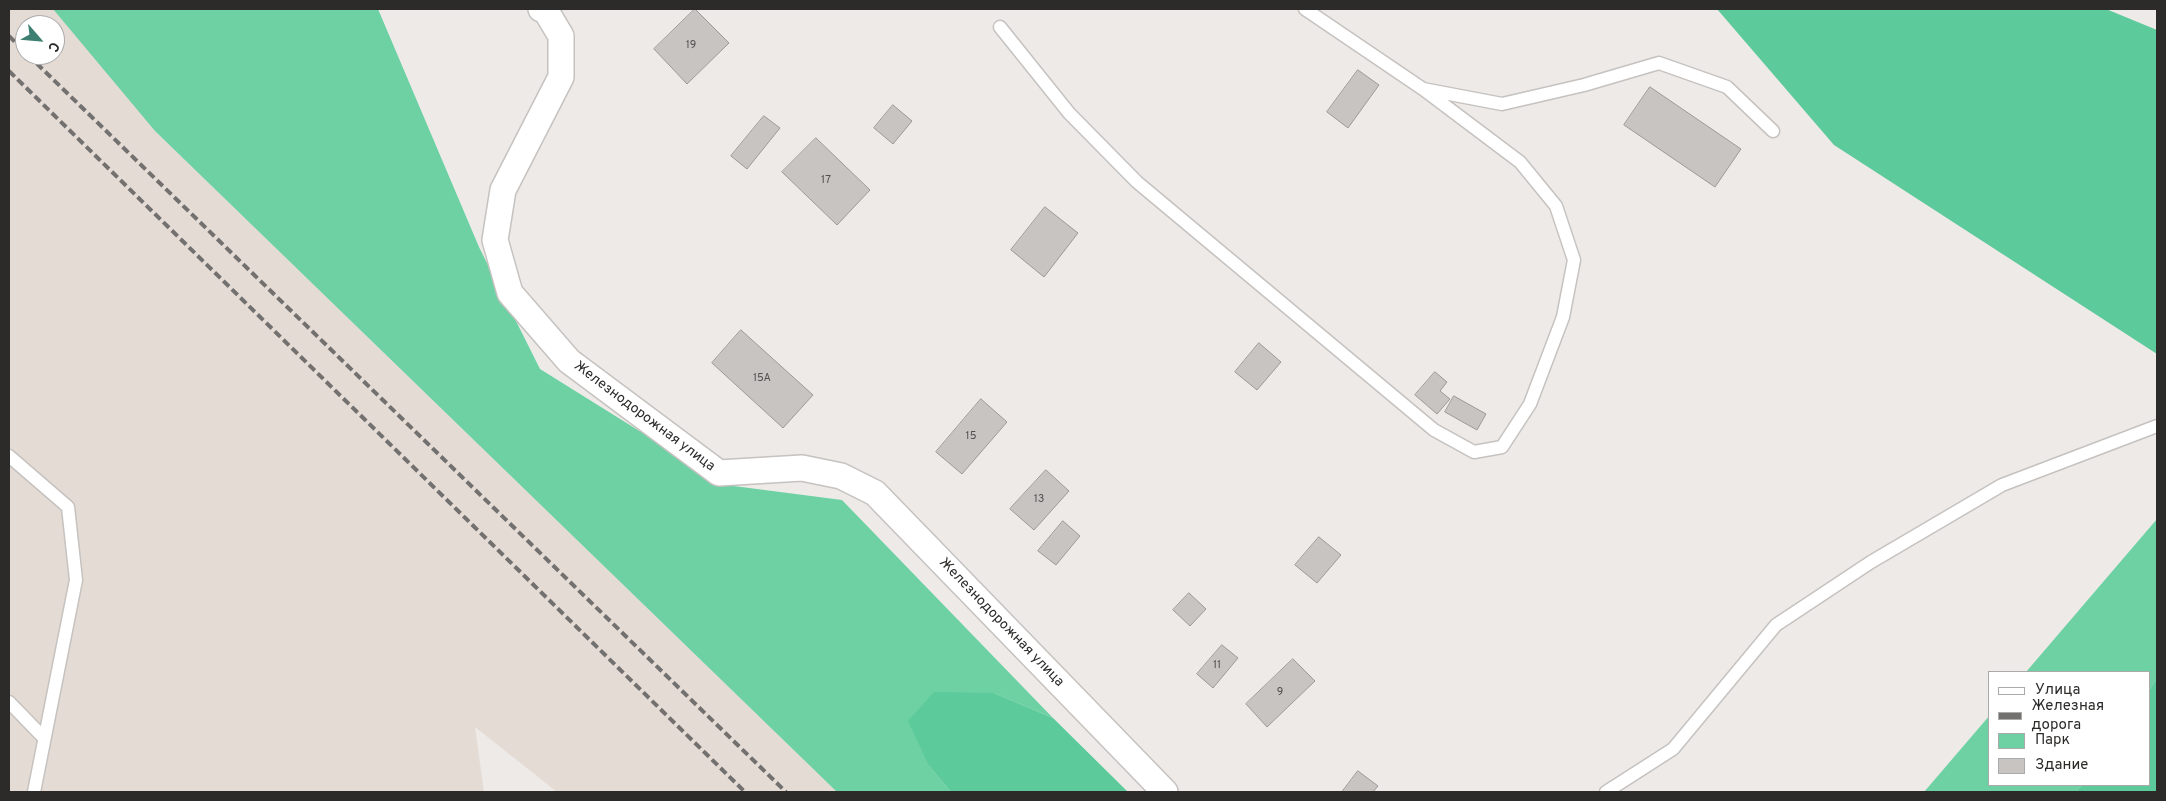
<!DOCTYPE html>
<meta charset="utf-8">
<style>
body{margin:0}
#map{position:relative;width:2166px;height:801px;overflow:hidden;background:#eeeae8;font-family:Overpass,sans-serif}
canvas{display:block}
.frame{position:absolute;inset:0;border:10px solid #2c2b2a;pointer-events:none}
.legend{position:absolute;left:1988px;top:671px;width:162px;height:115px;box-sizing:border-box;background:#fff;border:1px solid #abaaaa;margin:0;padding:6px 9px;list-style:none;font-size:15px;color:#2c2b2a}
.legend li{display:flex;align-items:center;gap:10px;height:25px}
.legend b{width:25px;border:1px solid #abaaaa}
.north{position:absolute;left:15px;top:15px;width:50px;height:50px;box-sizing:border-box;background:#fff;border:1px solid #abaaaa;border-radius:50%;rotate:117deg;font-size:14px;font-weight:700;line-height:20px;text-align:center;color:#2c2b2a}
.north::after{content:'';display:block;margin:auto;width:18px;height:22px;background:#3d7f70;clip-path:polygon(50% 0,100% 100%,50% 72%,0 100%)}
</style>
<div id="map">
<canvas width="2166" height="801"></canvas>
<div class="frame"></div>
<ul class="legend">
<li><b style="height:6px;background:#fff"></b>Улица</li>
<li><b style="height:6px;background:#737170"></b>Железная дорога</li>
<li><b style="height:14px;background:#6dd1a4"></b>Парк</li>
<li><b style="height:14px;background:#c7c4c1"></b>Здание</li>
</ul>
<div class="north">С</div>
</div>
<script>
const g = document.querySelector('canvas').getContext('2d');
g.lineJoin = 'round';
function paint(path, color) {
  g.fillStyle = color;
  g.fill(path, 'evenodd');
}
function strokePath(path, color, width, dash) {
  g.strokeStyle = color;
  g.lineWidth = width;
  g.lineCap = dash ? 'butt' : 'round';
  g.setLineDash(dash || []);
  g.stroke(path);
}
function label(font, color, halo, rows, align = 'center') {
  g.font = font + ' Overpass,sans-serif';
  g.lineWidth = 4;
  g.setLineDash([]);
  g.textBaseline = 'middle';
  g.strokeStyle = halo;
  g.fillStyle = color;
  for (const [text, x, y, turn = 0] of rows) {
    g.save();
    g.translate(x, y);
    g.rotate((+turn || 0) * Math.PI / 180);
    g.textAlign = isNaN(turn) ? turn : align;
    if (halo) g.strokeText(text, 0, 0);
    g.fillText(text, 0, 0);
    g.restore();
  }
}
const built = new Path2D(`
 M 9,9 L 57,9 L 155,131 L 837,792 L 557,792 L 475,727 L 484,792 L 9,792 ZM 25,25 L 55,25 L 55,55 L 25,55 Z`);
const green = new Path2D(`
 M 53,9 L 378,9 L 479,247 L 540,369 L 726,485 L 842,500 L 1053,718 L 994,693 L 929,766 L 951,792 L 837,792 L 155,131 Z
 M 2157,519 L 2157,678 L 2150,689 L 2150,672 L 2026,672 Z
 M 1990,715 L 1990,785 L 2082,785 L 2076,792 L 1924,792 Z`);
const forest = new Path2D(`
 M 1717,9 L 2106,9 L 2157,30 L 2157,354 L 1834,145 Z
 M 2157,678 L 2157,792 L 2076,792 L 2082,785 L 2150,785 L 2150,689 Z
 M 934,692 L 994,693 L 1053,718 L 1128,792 L 951,792 L 929,766 L 908,721 Z`);
const building = new Path2D(`
 M 695,9 L 729,43 L 687,84 L 654,49 Z
 M 1358,70 L 1379,85 L 1348,128 L 1327,112 Z
 M 1650,87 L 1741,149 L 1715,187 L 1624,125 Z
 M 893,105 L 912,121 L 893,144 L 874,128 Z
 M 764,116 L 780,128 L 747,169 L 731,156 Z
 M 816,138 L 870,190 L 837,225 L 782,172 Z
 M 1045,207 L 1078,233 L 1044,277 L 1011,250 Z
 M 741,330 L 813,395 L 783,428 L 712,363 Z
 M 1259,343 L 1281,362 L 1257,390 L 1235,372 Z
 M 1435,372 L 1447,382 L 1440,391 L 1450,399 L 1437,414 L 1415,395 Z
 M 1454,396 L 1486,414 L 1477,430 L 1445,412 Z
 M 981,399 L 1007,422 L 962,474 L 936,452 Z
 M 1046,470 L 1069,491 L 1034,530 L 1010,509 Z
 M 1063,521 L 1080,536 L 1056,565 L 1038,551 Z
 M 1319,537 L 1341,555 L 1317,583 L 1295,565 Z
 M 1189,593 L 1206,609 L 1190,626 L 1173,610 Z
 M 1222,645 L 1238,658 L 1213,688 L 1197,674 Z
 M 1293,659 L 1315,681 L 1267,727 L 1246,704 Z
 M 1358,771 L 1378,786 L 1373,792 L 1342,792 Z`);
const service = new Path2D(`
 M 1305,9 L 1423,89 L 1502,104 L 1584,85 L 1659,63 L 1727,87 L 1773,131
 M 1000,27 L 1069,113 L 1137,182 L 1434,430 L 1474,452 L 1502,447 L 1530,404 L 1563,317 L 1574,260 L 1556,206 L 1520,162 L 1423,89
 M 9,456 L 68,507 L 76,580 L 34,792
 M 9,702 L 44,738
 M 1606,792 L 1673,749 L 1776,625 L 1871,562 L 2002,485 L 2157,426`);
const minor = new Path2D(`
 M 541,9 L 546,11 L 561,36 L 561,77 L 503,190 L 495,240 L 510,293 L 569,361 L 719,473 L 802,468 L 841,476 L 875,493 L 1165,792`);
const rail = new Path2D(`
 M 9,36 L 25,52
 M 28,55 L 786,792
 M 9,71 L 745,792`);
const numberNames = [
 ["19",691,46],
 ["17",826,181],
 ["15А",762,379],
 ["15",971,437],
 ["13",1039,500],
 ["11",1217,666],
 ["9",1280,693]
];
const streetNames = [
 ["Железнодорожная улица",644,417,37],
 ["Железнодорожная улица",1001,623,46]
];
paint(built, '#e5dbd5');
paint(green, '#6dd1a4');
paint(forest, '#5cca9a');
paint(building, '#c7c4c1');
strokePath(building, '#9b9996', 1);
strokePath(service, '#c5c2bf', 15);
strokePath(minor, '#c5c2bf', 28);
strokePath(service, '#fff', 12);
strokePath(minor, '#fff', 25);
strokePath(rail, '#737170', 4, [8, 4]);
label('11px', '#535150', null, numberNames);
label('14px', '#2c2b2a', '#fff', streetNames);
</script>
